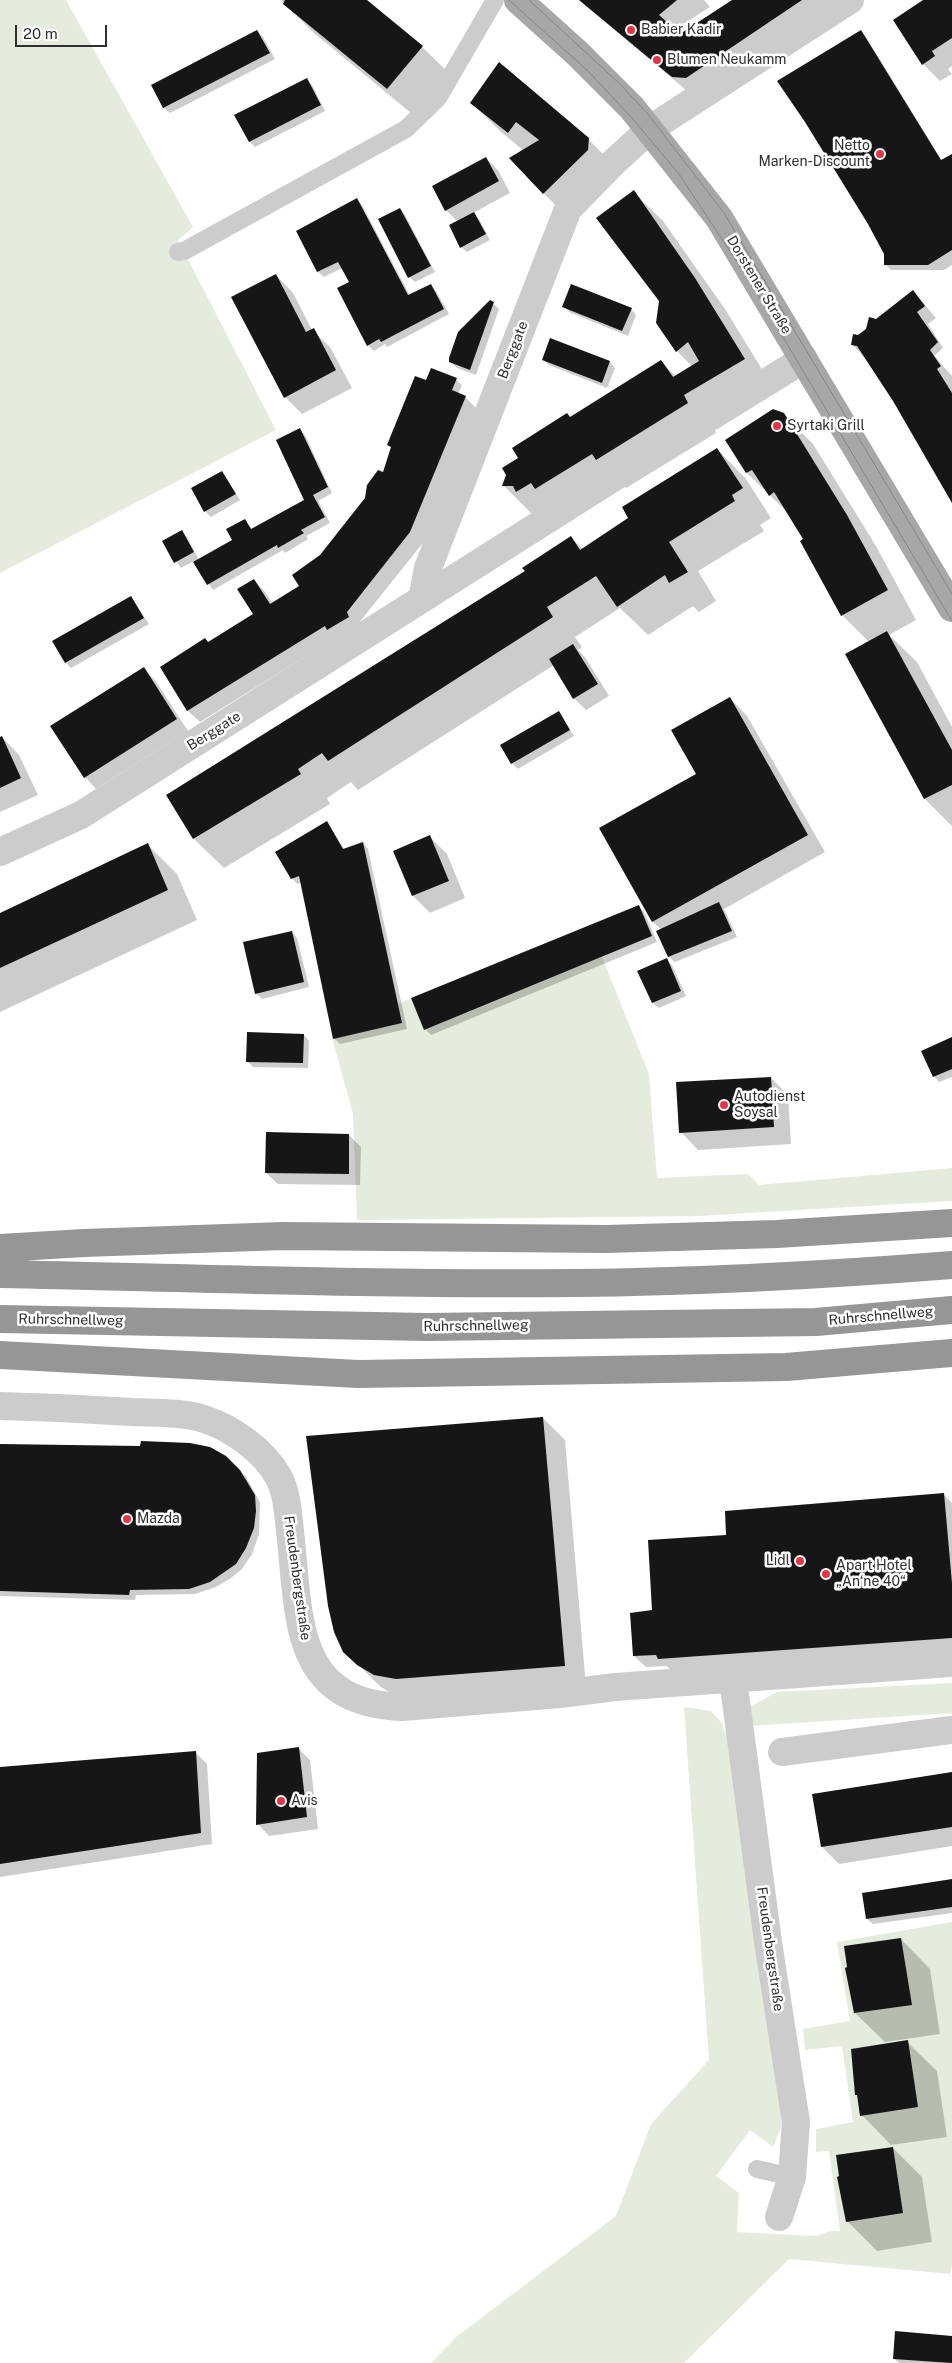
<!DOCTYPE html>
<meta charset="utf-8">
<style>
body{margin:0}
#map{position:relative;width:952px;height:2363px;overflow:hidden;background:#fff;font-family:"Public Sans",sans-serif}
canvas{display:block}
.scale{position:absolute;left:15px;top:25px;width:92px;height:22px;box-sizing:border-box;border:2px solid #2f2f2f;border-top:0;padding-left:6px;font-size:15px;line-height:18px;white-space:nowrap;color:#2f2f2f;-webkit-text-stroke:4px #fff;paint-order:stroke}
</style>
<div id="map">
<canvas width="952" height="2363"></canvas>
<div class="scale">20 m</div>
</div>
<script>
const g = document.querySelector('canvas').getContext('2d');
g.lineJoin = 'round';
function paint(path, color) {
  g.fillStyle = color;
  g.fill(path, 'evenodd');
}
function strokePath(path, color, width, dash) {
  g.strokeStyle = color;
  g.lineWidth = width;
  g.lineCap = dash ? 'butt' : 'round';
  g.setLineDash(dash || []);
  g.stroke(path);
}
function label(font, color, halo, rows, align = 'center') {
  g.font = font + ' "Public Sans",sans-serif';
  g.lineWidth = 5;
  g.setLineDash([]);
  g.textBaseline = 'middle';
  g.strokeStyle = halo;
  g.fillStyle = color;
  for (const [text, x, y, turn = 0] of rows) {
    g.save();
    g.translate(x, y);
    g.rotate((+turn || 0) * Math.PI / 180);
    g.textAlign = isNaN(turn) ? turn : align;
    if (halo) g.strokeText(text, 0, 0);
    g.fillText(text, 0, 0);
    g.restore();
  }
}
const green = new Path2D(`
 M 0,0 L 66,0 L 193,227 L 178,240 L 276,430 L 0,573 Z
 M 602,957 L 649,1074 L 657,1178 L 748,1174 L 759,1185 L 952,1168 L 952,1201 L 699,1216 L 357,1220 L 353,1114 L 332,1038 L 401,1023 L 398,1004 L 411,998 L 425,1030 Z
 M 952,1683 L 952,1713 L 750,1726 L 751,1706 L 777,1692 Z
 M 684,1707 L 711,1711 L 721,1722 L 728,1739 L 780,2108 L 782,2125 L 773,2147 L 750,2130 L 716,2176 L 739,2193 L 737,2232 L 817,2236 L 829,2231 L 840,2231 L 829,2151 L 816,2152 L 816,2129 L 853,2122 L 842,2046 L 805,2050 L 803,2029 L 850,2021 L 837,1942 L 952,1922 L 952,2266 L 950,2274 L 789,2259 L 684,2363 L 431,2363 L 456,2337 L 616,2216 L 651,2124 L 709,2060 Z`);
const shadow = new Path2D(`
 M 281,0 L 366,0 L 422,47 L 452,76 L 417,118 L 314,33 Z
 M 579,0 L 704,0 L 710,7 L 685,23 L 676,32 L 680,36 L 734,0 L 844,0 L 686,90 Z
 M 925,0 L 952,0 L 952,66 L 948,69 L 952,74 L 940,81 L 923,64 Z
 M 257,31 L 263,37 L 275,59 L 170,113 L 164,108 L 152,86 Z
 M 860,32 L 866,37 L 942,161 L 952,155 L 952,265 L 944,270 L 891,270 L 885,264 L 885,253 L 869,226 Z
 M 307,80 L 312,85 L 325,111 L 255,147 L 250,142 Z
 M 472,103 L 588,139 L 605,156 L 561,210 L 543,193 L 524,151 L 501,132 Z
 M 486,158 L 498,170 L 510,193 L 473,213 L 479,219 L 490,240 L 467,252 L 461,247 L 458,222 L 446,210 Z
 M 633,192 L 663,221 L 725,309 L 774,389 L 712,425 L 716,433 L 626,488 L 621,483 L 533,515 L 503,485 L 520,459 L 570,418 L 661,361 L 676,377 L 693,367 L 677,351 L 661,300 Z
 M 357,200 L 362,205 L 410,296 L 430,286 L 436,291 L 449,314 L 387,347 L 385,344 L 374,351 L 368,345 L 350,282 L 342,268 L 324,277 L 318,272 L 297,231 Z
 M 400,209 L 405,215 L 435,272 L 415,282 L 409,277 Z
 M 276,275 L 293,293 L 312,330 L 330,347 L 352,388 L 302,414 L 285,397 Z
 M 913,291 L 936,318 L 928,324 L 943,348 L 934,356 L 952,376 L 952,501 L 894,400 L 864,357 L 853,345 L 858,336 L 876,320 Z
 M 490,301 L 499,309 L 476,375 L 457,368 L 451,362 Z
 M 564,306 L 631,309 L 636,315 L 628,336 L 569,312 Z
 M 551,340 L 610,362 L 615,368 L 607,388 L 549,365 L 543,360 Z
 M 456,380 L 462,385 L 458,394 L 465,397 L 487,419 L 428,548 L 422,544 L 358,624 L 200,722 L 188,711 L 161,667 L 208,643 L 254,615 L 254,580 L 265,592 L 273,604 L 301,586 L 321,555 L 384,473 L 392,448 L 389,445 L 432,384 Z
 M 783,414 L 813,444 L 876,546 L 916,620 L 889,635 L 917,662 L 952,727 L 952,826 L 925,799 L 847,655 L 869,642 L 842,615 L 805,539 L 790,515 L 747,473 L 727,440 Z
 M 299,429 L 305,435 L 332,493 L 318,501 L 330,523 L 306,536 L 308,539 L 285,553 L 283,550 L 213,590 L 194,561 L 181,568 L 163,542 L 182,532 L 187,537 L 199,560 L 234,540 L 245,521 L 252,529 L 306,500 Z
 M 717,449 L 746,479 L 771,518 L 760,525 L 764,531 L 698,571 L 716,601 L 699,612 L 693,606 L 648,635 L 620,608 L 575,637 L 582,647 L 578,650 L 585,657 L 609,696 L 586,710 L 574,698 L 554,665 L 358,790 L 351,782 L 327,798 L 330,804 L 224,868 L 194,839 L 168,796 L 527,571 L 571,538 L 583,549 L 630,519 Z
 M 222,472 L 240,500 L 211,517 L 205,511 Z
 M 131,597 L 149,624 L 71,668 L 66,663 Z
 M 144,669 L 155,680 L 188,731 L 96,789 L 85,777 Z
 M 730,698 L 747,716 L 825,852 L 724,909 L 737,937 L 675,962 L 669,957 L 658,932 L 662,930 L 653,922 L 601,828 L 698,774 Z
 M 559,713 L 574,736 L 518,769 L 512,763 Z
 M 2,737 L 19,755 L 38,795 L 0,812 L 0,738 Z
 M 326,822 L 345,850 L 363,843 L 368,849 L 407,1029 L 340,1044 L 334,1038 L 302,882 L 297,884 L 292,878 Z
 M 430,837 L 447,854 L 465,898 L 430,913 L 413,896 Z
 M 148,845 L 177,874 L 197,920 L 0,1012 L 0,915 Z
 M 639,907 L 644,912 L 657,942 L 431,1035 L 425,1029 Z
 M 292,932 L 297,938 L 309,987 L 262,999 L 256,993 Z
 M 666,960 L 672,965 L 686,996 L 659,1008 L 653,1003 L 639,971 Z
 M 304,1035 L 309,1041 L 308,1068 L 253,1067 L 248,1062 Z
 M 952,1039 L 952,1077 L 939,1082 L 934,1076 Z
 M 771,1078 L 788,1095 L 791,1144 L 698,1150 L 681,1132 Z
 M 349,1135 L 361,1147 L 360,1185 L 278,1184 L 266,1173 Z
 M 543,1418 L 565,1440 L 586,1687 L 397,1697 L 381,1687 L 344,1651 Z
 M 0,1445 L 225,1457 L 246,1477 L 260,1502 L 259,1534 L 252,1554 L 242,1569 L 231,1578 L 216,1587 L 195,1594 L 136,1595 L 135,1600 L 0,1596 Z
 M 944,1495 L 952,1503 L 952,1651 L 670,1670 L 667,1666 L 646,1667 L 634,1656 L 728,1536 Z
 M 299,1749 L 310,1760 L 318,1829 L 269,1836 L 258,1824 Z
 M 195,1752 L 207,1764 L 212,1844 L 0,1877 L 0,1768 Z
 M 952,1773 L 952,1846 L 839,1864 L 822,1847 Z
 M 952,1880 L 952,1913 L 873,1924 L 867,1919 Z
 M 901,1939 L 930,1969 L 940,2034 L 885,2042 L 855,2013 L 853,1995 Z
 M 907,2042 L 937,2071 L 947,2137 L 891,2145 L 862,2115 L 859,2097 L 856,2095 Z
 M 893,2148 L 922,2177 L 932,2242 L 877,2251 L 847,2221 Z
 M 952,2337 L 952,2363 L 899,2363 L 894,2358 Z`);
const building = new Path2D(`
 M 285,0 L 367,0 L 423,46 L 387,89 L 283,4 Z
 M 579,0 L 677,0 L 659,15 L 680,34 L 732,0 L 802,0 L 686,78 L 672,77 L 667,73 Z
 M 923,0 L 952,0 L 952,38 L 932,51 L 935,56 L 922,65 L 893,20 Z
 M 257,30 L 270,53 L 163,108 L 151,85 Z
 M 861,30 L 941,160 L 952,154 L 952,250 L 928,265 L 884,265 L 884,254 L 868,224 L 805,122 L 777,81 Z
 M 499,62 L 589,138 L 588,150 L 543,194 L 509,158 L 539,140 L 516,122 L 508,133 L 470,103 Z
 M 307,78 L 321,105 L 249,142 L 234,115 Z
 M 486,157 L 499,181 L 445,211 L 432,186 Z
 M 634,190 L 695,278 L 745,359 L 684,395 L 688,403 L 596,460 L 592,454 L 535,489 L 531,483 L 516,492 L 513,486 L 502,486 L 506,475 L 502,468 L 518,458 L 512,448 L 567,413 L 570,417 L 661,360 L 673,377 L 699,361 L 688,342 L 676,352 L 656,323 L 659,301 L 596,218 Z
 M 357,198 L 408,295 L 431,284 L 444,309 L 381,342 L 379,339 L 367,346 L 337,288 L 349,282 L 338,262 L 317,272 L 296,231 Z
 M 400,208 L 431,266 L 408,278 L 378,219 Z
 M 474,212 L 486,234 L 460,248 L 449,225 Z
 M 276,274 L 306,332 L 314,328 L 336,370 L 284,398 L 231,297 Z
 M 571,284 L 632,308 L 622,331 L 562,307 Z
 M 913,290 L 925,306 L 917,312 L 938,342 L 930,350 L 941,366 L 937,369 L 952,393 L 952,503 L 893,401 L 857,346 L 851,345 L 853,334 L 858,335 L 866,329 L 869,317 L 876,319 Z
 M 490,300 L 494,302 L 470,370 L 449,362 L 449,358 L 458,332 Z
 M 550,338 L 610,361 L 602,383 L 542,360 Z
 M 431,368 L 457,378 L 452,390 L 466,396 L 410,532 L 347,612 L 349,617 L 327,630 L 325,626 L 187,711 L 160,667 L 205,638 L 208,642 L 253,614 L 237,589 L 254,579 L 270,604 L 299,586 L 292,575 L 320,555 L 365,498 L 367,485 L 378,470 L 383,472 L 391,447 L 387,445 L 415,376 L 426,380 Z
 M 773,409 L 784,413 L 847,515 L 888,590 L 841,616 L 800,541 L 803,539 L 774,492 L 769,496 L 752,470 L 746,473 L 725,440 Z
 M 300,428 L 328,487 L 313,495 L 325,517 L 301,530 L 304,533 L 278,548 L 277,545 L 207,585 L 193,562 L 232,540 L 226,529 L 245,519 L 251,529 L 304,500 L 276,440 Z
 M 717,448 L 743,488 L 732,495 L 735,501 L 669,542 L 688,572 L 669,583 L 665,575 L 617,607 L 596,576 L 547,607 L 553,617 L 328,761 L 322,753 L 298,769 L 301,774 L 193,839 L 166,795 L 525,571 L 522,568 L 571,536 L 580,550 L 628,518 L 622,507 Z
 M 222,471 L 236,494 L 204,512 L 191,488 Z
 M 182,530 L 194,552 L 174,563 L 162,541 Z
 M 131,596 L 144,618 L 65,663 L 52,641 Z
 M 887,631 L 952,750 L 952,785 L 924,799 L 845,654 Z
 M 573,644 L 598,684 L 573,699 L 549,659 Z
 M 144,667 L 177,719 L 84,778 L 50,726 Z
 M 730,697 L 808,835 L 652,922 L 599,828 L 696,774 L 671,730 Z
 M 559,711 L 570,730 L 511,764 L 500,745 Z
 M 2,736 L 21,778 L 0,788 L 0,737 Z
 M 327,821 L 343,849 L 363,842 L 402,1023 L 333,1039 L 299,876 L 291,879 L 275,852 Z
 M 430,835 L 449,881 L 412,896 L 393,851 Z
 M 148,843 L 168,890 L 0,968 L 0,913 Z
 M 719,902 L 732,931 L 668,957 L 656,931 Z
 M 639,905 L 652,936 L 424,1030 L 411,998 Z
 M 292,931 L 304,982 L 255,994 L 243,942 Z
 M 667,958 L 681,991 L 652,1003 L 637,971 Z
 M 247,1032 L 304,1034 L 303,1063 L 246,1062 Z
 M 952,1037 L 952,1069 L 933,1077 L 921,1051 Z
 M 771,1077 L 774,1127 L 679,1133 L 676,1082 Z
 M 266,1132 L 349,1134 L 349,1174 L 265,1173 Z
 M 543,1417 L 565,1666 L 396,1679 L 374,1675 L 357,1665 L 343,1652 L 334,1632 L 328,1606 L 306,1436 Z
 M 141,1441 L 190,1443 L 210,1447 L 226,1456 L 240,1470 L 255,1495 L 256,1511 L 254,1528 L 246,1548 L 236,1564 L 210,1582 L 189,1589 L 130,1590 L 129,1595 L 0,1591 L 0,1444 L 140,1446 Z
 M 944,1493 L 952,1583 L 952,1638 L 658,1659 L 656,1655 L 633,1656 L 630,1613 L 652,1610 L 648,1540 L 726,1535 L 725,1511 Z
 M 299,1747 L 307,1817 L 256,1825 L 257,1753 Z
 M 196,1751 L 201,1833 L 0,1864 L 0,1767 Z
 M 952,1772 L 952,1827 L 821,1847 L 812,1794 Z
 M 952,1879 L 952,1907 L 866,1919 L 862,1893 Z
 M 901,1938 L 912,2005 L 854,2013 L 845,1968 L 847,1967 L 844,1946 Z
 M 908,2040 L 918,2107 L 860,2116 L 857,2095 L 855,2095 L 851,2049 Z
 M 893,2147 L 903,2213 L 846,2222 L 837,2177 L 839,2176 L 836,2155 Z
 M 895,2331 L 952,2336 L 952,2363 L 893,2359 Z`);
const service = new Path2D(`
 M 178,252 L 184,251 L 406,129 L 438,98 L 495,0
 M 757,2169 L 792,2177`);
const minor = new Path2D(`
 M 422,599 L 428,568 L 568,209 L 613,163 L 650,129 L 850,0
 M 0,852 L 81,815 L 665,445 L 804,359
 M 0,1406 C 44,1407 88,1409 132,1412 C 155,1413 182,1412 204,1419 C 232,1428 263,1450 278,1476 C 287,1492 288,1513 290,1531 C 300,1616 291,1703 402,1707 L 560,1694 L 615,1687 L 952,1663
 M 733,1679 L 768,1942 L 796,2122 L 792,2177 L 779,2217
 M 782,1752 L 952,1730`);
const primary = new Path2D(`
 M 518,0 L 577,53 L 632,108 L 719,218 L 952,608`);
const motorway = new Path2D(`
 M 0,1248 L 84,1243 L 283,1236 L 606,1239 L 777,1234 L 952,1223
 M 0,1274 C 191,1278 383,1285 574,1283 C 700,1282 826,1275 952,1265
 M 0,1319 L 427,1327 L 816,1322 L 952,1310
 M 0,1355 L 358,1374 L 786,1367 L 952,1353`);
const tram = new Path2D(`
 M 509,0 L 588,71 L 632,118 L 679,174 L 749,280 L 952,621
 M 529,0 L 621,85 L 647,113 L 724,213 L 952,594`);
const markers = [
 [631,30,5,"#e2354a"],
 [657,60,5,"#e2354a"],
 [880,154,5,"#e2354a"],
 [777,426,5,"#e2354a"],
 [724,1105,5,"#e2354a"],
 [127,1519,5,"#e2354a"],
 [800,1561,5,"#e2354a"],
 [826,1574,5,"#e2354a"],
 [281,1801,5,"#e2354a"]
];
const poiNames = [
 ["Babier Kadir",641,30],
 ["Blumen Neukamm",667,60],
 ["Netto",870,146,"right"],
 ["Marken-Discount",870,162,"right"],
 ["Syrtaki Grill",787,426],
 ["Autodienst",734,1097],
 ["Soysal",734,1113],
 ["Mazda",137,1519],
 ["Lidl",790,1561,"right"],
 ["Apart Hotel",836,1566],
 ["„An‘ne 40“",836,1582],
 ["Avis",291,1801]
];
const streetNames = [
 ["Dorstener Straße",759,285,59],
 ["Berggate",513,350,-69],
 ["Berggate",214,731,-32],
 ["Ruhrschnellweg",881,1316,-5],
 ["Ruhrschnellweg",71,1320,1],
 ["Ruhrschnellweg",476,1326,-1],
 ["Freudenbergstraße",297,1578,82],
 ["Freudenbergstraße",770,1949,82]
];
paint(green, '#e6ecdd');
paint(shadow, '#0003');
paint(building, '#161616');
strokePath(service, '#ccc', 18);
strokePath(minor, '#ccc', 28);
strokePath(primary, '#a7a7a7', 28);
strokePath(motorway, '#969696', 28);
strokePath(tram, '#848484', 1);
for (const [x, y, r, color] of markers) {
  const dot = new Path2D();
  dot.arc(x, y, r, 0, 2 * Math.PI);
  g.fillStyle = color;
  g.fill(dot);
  strokePath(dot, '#fff', 2);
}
label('14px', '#2f2f2f', '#fff', poiNames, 'left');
label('14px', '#2f2f2f', '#fff', streetNames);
</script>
